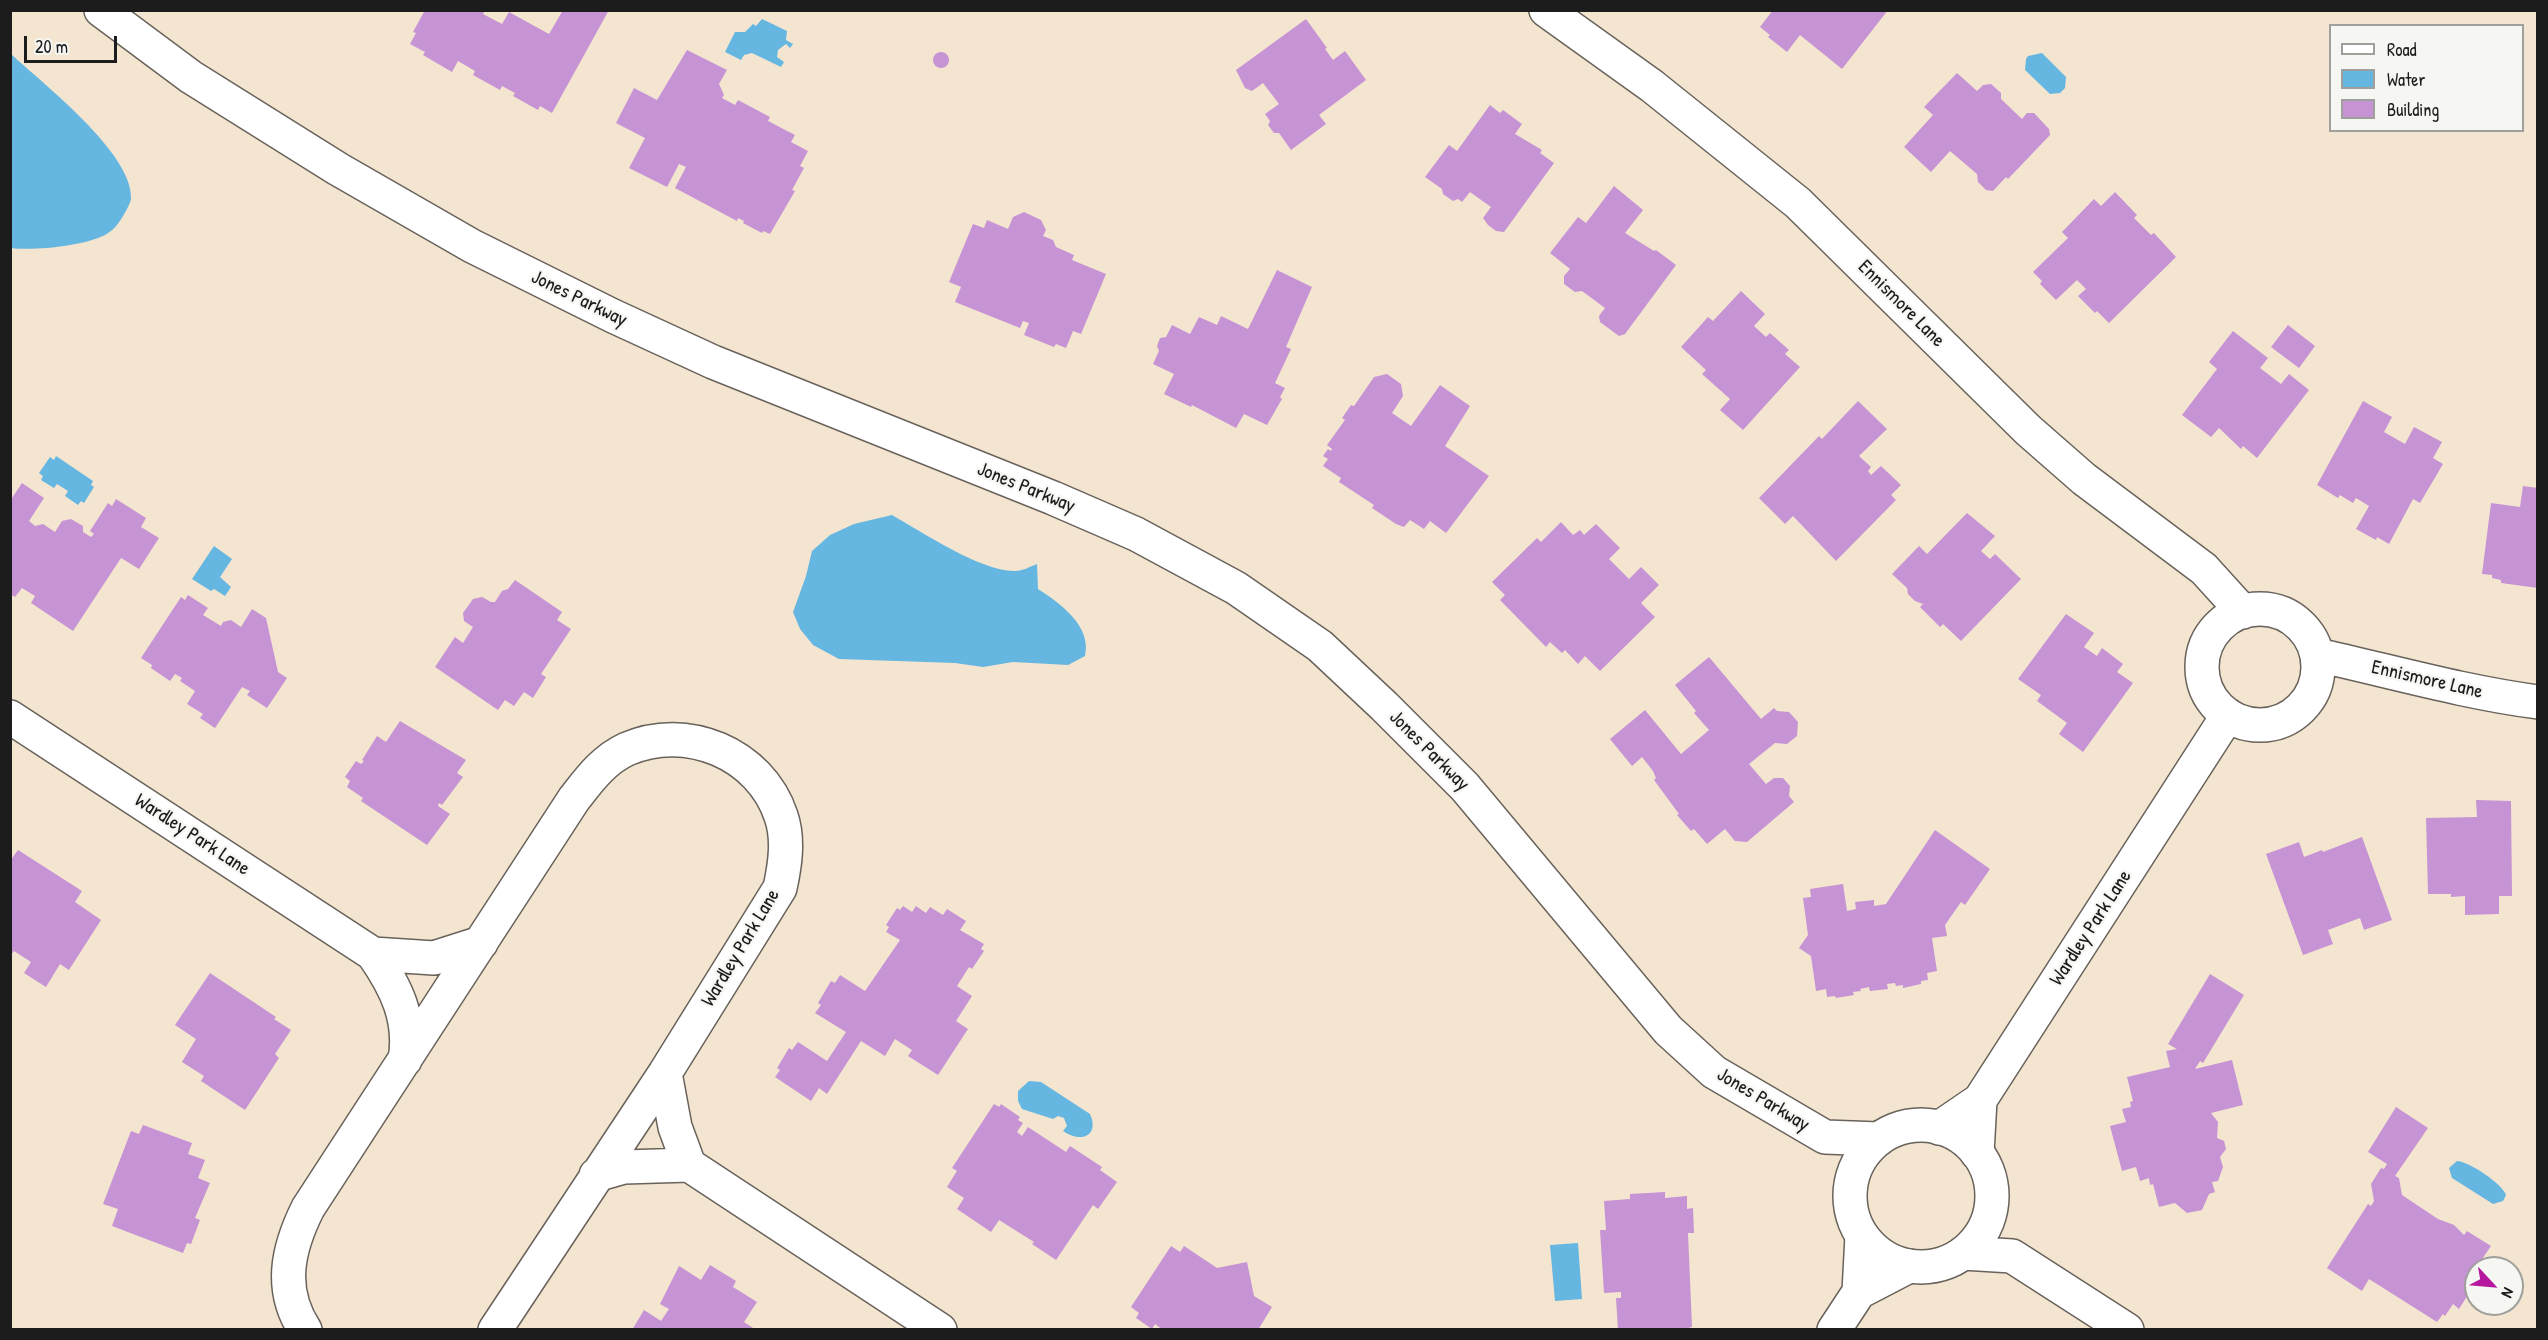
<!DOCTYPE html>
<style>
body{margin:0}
#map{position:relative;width:2548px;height:1340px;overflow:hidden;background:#f4e5d1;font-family:"Patrick Hand",sans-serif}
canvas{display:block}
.frame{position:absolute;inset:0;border:12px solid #1c1c1c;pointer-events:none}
.legend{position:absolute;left:2329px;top:24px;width:195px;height:108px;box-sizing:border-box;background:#f6f6f2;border:2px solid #9f9f9c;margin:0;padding:8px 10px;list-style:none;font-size:18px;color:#1c1c1c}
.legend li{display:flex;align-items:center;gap:12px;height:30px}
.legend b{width:30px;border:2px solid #9f9f9c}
.north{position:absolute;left:2464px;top:1256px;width:60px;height:60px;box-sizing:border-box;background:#f6f6f2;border:2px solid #9f9f9c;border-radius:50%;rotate:116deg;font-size:16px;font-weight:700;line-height:24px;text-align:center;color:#1c1c1c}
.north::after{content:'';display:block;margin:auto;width:21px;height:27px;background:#b5179e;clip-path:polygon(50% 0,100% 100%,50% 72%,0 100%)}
.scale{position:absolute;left:24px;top:36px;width:93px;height:27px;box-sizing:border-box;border:3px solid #1c1c1c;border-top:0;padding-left:8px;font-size:18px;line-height:21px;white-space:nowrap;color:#1c1c1c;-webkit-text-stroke:4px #f6f6f2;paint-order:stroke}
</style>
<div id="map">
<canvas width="2548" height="1340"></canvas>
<div class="frame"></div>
<ul class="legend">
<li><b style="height:8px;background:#fff"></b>Road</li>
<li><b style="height:16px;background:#65b6e0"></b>Water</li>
<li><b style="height:16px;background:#c693d4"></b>Building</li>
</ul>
<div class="north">N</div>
<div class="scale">20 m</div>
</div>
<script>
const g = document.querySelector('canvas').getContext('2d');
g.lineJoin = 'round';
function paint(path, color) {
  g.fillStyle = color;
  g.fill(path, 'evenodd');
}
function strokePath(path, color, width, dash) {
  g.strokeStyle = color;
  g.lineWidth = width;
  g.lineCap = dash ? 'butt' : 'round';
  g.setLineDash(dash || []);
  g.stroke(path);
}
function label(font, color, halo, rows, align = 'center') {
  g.font = font + ' "Patrick Hand",sans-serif';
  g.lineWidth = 4.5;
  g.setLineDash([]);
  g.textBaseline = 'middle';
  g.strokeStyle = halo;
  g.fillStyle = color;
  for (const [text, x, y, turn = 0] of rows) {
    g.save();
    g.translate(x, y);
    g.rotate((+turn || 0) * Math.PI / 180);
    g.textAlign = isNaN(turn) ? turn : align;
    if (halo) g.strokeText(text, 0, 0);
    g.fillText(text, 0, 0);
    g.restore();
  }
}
const water = new Path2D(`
 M 762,19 L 787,31 L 786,40 L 793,44 L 790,48 L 786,44 L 778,50 L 777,57 L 784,62 L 781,67 L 752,53 L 744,55 L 741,60 L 725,52 L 735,32 L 745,32 L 753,24 L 756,26 Z
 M 2042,53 L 2066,77 L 2065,88 L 2060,93 L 2050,94 L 2025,70 L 2026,59 L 2028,56 Z
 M 11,54 C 42,83 134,154 131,199 C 130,204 126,211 123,216 C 118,224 114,230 105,235 C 83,246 35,251 11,248 Z
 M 56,456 L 93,481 L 91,485 L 94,487 L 84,503 L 81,501 L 78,505 L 65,496 L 68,491 L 57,484 L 54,488 L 41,480 L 43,476 L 39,473 L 50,457 L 54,460 Z
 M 892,515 C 922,532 982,572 1015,571 C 1023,571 1029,567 1037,564 L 1038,589 C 1060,603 1092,626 1085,656 L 1068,665 L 1013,662 L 983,667 L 955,663 L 839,659 L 813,645 L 800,629 L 793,612 L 806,576 L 812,551 L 830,535 L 854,524 Z
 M 214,546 L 232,559 L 220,577 L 231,587 L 225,596 L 214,589 L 211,591 L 192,579 Z
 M 1029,1081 L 1041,1082 L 1090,1114 C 1100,1137 1080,1143 1063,1131 L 1067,1126 L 1064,1118 L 1058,1116 L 1053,1119 L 1022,1109 L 1018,1101 L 1018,1091 Z
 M 2457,1161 C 2468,1161 2503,1184 2506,1195 L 2503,1201 L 2493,1204 L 2452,1178 L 2449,1168 Z
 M 1578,1243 L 1582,1299 L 1555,1301 L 1550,1245 Z`);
const building = new Path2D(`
 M 425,10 L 485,10 L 483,14 L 502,24 L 509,12 L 549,34 L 563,10 L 609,10 L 552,113 L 540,106 L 538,110 L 513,96 L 515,93 L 502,86 L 500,90 L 473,75 L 475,71 L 458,61 L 452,72 L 423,55 L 425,52 L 410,44 L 416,33 L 413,32 Z
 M 1773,10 L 1888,10 L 1842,69 L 1800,35 L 1787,52 L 1768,37 L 1770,35 L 1760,27 Z
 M 1306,19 L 1327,48 L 1325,49 L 1333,60 L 1345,51 L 1366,80 L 1319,115 L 1326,124 L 1291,150 L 1279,133 L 1274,133 L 1268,125 L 1270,121 L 1265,114 L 1279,104 L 1263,83 L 1252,91 L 1245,88 L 1236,70 Z
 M 687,50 L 727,70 L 719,84 L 724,95 L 722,98 L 735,105 L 738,100 L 770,117 L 768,121 L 795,135 L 791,142 L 808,151 L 800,166 L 804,168 L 792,190 L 795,191 L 770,234 L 763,231 L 762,233 L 743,223 L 744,221 L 738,218 L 737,221 L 675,188 L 686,167 L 679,164 L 667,187 L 629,168 L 645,138 L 616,123 L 634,88 L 657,100 Z
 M933 60a8 8 0 1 1 16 0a8 8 0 1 1-16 0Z
 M 1957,73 L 1977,91 L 1983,85 L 1991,84 L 2001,93 L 2001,99 L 2022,119 L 2027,113 L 2034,113 L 2049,129 L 2050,135 L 2008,179 L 2006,177 L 1993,191 L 1986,190 L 1978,182 L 1977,174 L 1950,151 L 1931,172 L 1904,147 L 1933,115 L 1924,107 Z
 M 1490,105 L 1500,113 L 1503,110 L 1522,124 L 1515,134 L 1542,150 L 1540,153 L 1554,163 L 1504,232 L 1496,231 L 1488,225 L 1483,218 L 1491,207 L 1470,192 L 1462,202 L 1458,199 L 1453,201 L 1443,194 L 1442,189 L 1425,177 L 1449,145 L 1457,151 Z
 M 1614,186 L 1643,210 L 1625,233 L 1654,251 L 1656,250 L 1676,265 L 1625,334 L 1619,336 L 1600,322 L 1599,316 L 1605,308 L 1582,291 L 1575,292 L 1564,284 L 1564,276 L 1570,269 L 1550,253 L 1578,217 L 1586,223 Z
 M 2115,192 L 2137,215 L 2134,218 L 2151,235 L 2154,233 L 2176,257 L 2109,323 L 2097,311 L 2095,313 L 2078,296 L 2086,289 L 2077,280 L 2056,300 L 2040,284 L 2042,281 L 2033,272 L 2068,238 L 2062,232 L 2094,199 L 2101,206 Z
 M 1024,212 L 1041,220 L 1046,230 L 1043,236 L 1053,240 L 1056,247 L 1074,255 L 1072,260 L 1106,274 L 1081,334 L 1073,331 L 1066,348 L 1056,344 L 1054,347 L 1024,335 L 1029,323 L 1023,321 L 1020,328 L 955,302 L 961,287 L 949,282 L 973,224 L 984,228 L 987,220 L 1008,229 L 1013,217 Z
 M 1277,270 L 1312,287 L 1286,347 L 1291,349 L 1275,383 L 1285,388 L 1280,397 L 1282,399 L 1267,425 L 1244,414 L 1236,428 L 1192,405 L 1191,407 L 1164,394 L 1174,374 L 1153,364 L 1159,351 L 1157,346 L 1160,338 L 1166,337 L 1172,325 L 1190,334 L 1199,317 L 1217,325 L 1221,316 L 1248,329 Z
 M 1741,291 L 1765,314 L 1754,326 L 1766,337 L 1770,333 L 1789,350 L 1785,354 L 1800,367 L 1743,430 L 1720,410 L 1730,399 L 1702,374 L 1706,370 L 1681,347 L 1708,317 L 1713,321 Z
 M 2288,325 L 2315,346 L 2299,368 L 2271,347 Z
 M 2233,331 L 2268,358 L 2260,368 L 2281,384 L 2289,374 L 2309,390 L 2257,458 L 2243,446 L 2241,449 L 2219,428 L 2211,437 L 2182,415 L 2217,369 L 2209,362 Z
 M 1387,374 L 1401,384 L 1403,396 L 1392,413 L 1411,426 L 1440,385 L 1470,406 L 1445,446 L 1489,476 L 1446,533 L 1430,521 L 1424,529 L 1410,520 L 1404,527 L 1396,524 L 1372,508 L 1374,505 L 1339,482 L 1341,478 L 1323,466 L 1328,459 L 1323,456 L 1328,449 L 1331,451 L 1332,449 L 1327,445 L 1345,420 L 1342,418 L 1351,405 L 1354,406 L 1374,377 Z
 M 1858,401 L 1887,429 L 1859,456 L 1871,467 L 1868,471 L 1871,475 L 1881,466 L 1901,485 L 1891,495 L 1896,500 L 1836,561 L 1793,516 L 1785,524 L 1759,498 L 1819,436 L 1822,439 Z
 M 2363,401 L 2392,417 L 2384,432 L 2405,444 L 2414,427 L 2442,442 L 2433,458 L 2443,464 L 2420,503 L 2413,499 L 2389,544 L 2377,537 L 2376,540 L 2356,529 L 2369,506 L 2356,498 L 2353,503 L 2340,495 L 2338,498 L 2317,485 Z
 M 22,483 L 44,498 L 29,521 L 35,526 L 43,524 L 55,532 L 62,521 L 71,519 L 83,526 L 83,532 L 91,537 L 94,534 L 90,531 L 108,503 L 112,506 L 116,499 L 146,518 L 141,527 L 159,538 L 139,569 L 121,558 L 73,631 L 31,603 L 35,596 L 22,588 L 15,597 L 10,594 L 10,501 Z
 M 2523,486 L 2538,488 L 2538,588 L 2501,583 L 2501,580 L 2492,578 L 2492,575 L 2482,574 L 2491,503 L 2520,507 Z
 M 1967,513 L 1995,536 L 1981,551 L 1990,559 L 1995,554 L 2021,579 L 1961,641 L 1943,624 L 1940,627 L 1920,607 L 1923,604 L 1915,601 L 1908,594 L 1907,588 L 1892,574 L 1919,546 L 1927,554 Z
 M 1561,522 L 1573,535 L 1580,530 L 1584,535 L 1596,524 L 1620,548 L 1609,559 L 1629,579 L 1641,567 L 1659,585 L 1641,603 L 1655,617 L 1600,671 L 1585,656 L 1578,664 L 1565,650 L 1562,653 L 1550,642 L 1546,647 L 1500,600 L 1505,595 L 1492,582 L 1537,538 L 1541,542 Z
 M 515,580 L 562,612 L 557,620 L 571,629 L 541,674 L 546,677 L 533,698 L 524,692 L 514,706 L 505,700 L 498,710 L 435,667 L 455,637 L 463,643 L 473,627 L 464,621 L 463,613 L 473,599 L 482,597 L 491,602 L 495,602 L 502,591 L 508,589 Z
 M 188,595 L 208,608 L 203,615 L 221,626 L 223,622 L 231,620 L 241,627 L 252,609 L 266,618 L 278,672 L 287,678 L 267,708 L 247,695 L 250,691 L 242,687 L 215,728 L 200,718 L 203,714 L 187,704 L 195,691 L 180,681 L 182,678 L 175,674 L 170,681 L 151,668 L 152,665 L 141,658 L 181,597 L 185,600 Z
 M 2066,614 L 2094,633 L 2084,647 L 2097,656 L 2102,648 L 2123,664 L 2117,672 L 2133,683 L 2083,752 L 2059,734 L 2067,723 L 2037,701 L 2041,695 L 2018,679 Z
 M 1709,657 L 1761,719 L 1774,708 L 1777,711 L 1789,712 L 1798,722 L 1797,736 L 1787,744 L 1775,743 L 1749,764 L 1766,784 L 1774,778 L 1783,778 L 1790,786 L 1789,796 L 1794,802 L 1747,842 L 1735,841 L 1725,829 L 1707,844 L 1694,829 L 1691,831 L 1677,815 L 1679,814 L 1654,780 L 1656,778 L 1653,771 L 1642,757 L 1632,766 L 1610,739 L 1645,710 L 1681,754 L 1709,730 L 1694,713 L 1696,711 L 1675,685 Z
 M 400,721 L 466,760 L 457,773 L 463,777 L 442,805 L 439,803 L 438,806 L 450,814 L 427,845 L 361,801 L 363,798 L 347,787 L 350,781 L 345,777 L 356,761 L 361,764 L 364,761 L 362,760 L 377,736 L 386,742 Z
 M 2476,800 L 2511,801 L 2512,896 L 2499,896 L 2499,914 L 2465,915 L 2465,896 L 2451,897 L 2451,894 L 2428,894 L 2426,818 L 2477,817 Z
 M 1935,830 L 1990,869 L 1965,905 L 1961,902 L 1945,925 L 1947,936 L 1932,938 L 1937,971 L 1927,973 L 1928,980 L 1921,981 L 1921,984 L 1903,988 L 1903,985 L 1896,986 L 1895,983 L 1887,984 L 1888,989 L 1870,991 L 1869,987 L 1860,989 L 1861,991 L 1853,992 L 1854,995 L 1836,998 L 1835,996 L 1827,997 L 1826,989 L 1816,991 L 1811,956 L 1799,948 L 1808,935 L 1803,898 L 1811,897 L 1810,889 L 1843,884 L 1847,911 L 1856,909 L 1855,902 L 1874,900 L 1874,906 L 1886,904 Z
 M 2362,837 L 2392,920 L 2364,930 L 2360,918 L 2328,930 L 2333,944 L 2303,955 L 2266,854 L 2299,842 L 2304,857 L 2322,850 L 2323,852 Z
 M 18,850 L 82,891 L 75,902 L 101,920 L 69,970 L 60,964 L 46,987 L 24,973 L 31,962 L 14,951 L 10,956 L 10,861 Z
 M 903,906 L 912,912 L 916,906 L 926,913 L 930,907 L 943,915 L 947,909 L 966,921 L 960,930 L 984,944 L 981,949 L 984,951 L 972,969 L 969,967 L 957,986 L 972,996 L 956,1021 L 968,1029 L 938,1075 L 908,1056 L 912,1050 L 895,1039 L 885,1056 L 861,1041 L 827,1094 L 819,1088 L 811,1101 L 775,1077 L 780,1070 L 777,1068 L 789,1048 L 792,1050 L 798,1042 L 827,1061 L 846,1032 L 815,1013 L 821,1005 L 818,1003 L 831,981 L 835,983 L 840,975 L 865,991 L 900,940 L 886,932 L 889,927 L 886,925 L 897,908 L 900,910 Z
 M 210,973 L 276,1017 L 274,1019 L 291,1030 L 275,1054 L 279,1058 L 245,1110 L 201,1081 L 204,1076 L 182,1062 L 196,1039 L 175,1025 Z
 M 2210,974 L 2244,995 L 2203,1063 L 2200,1061 L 2195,1069 L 2232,1060 L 2243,1105 L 2211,1113 L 2218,1122 L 2217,1138 L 2224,1141 L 2226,1149 L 2220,1157 L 2223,1167 L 2218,1181 L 2212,1182 L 2215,1192 L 2209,1194 L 2202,1210 L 2187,1213 L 2175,1203 L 2159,1207 L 2153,1184 L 2150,1185 L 2149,1178 L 2140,1181 L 2136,1167 L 2122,1171 L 2110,1126 L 2126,1122 L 2122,1109 L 2131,1107 L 2130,1102 L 2133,1101 L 2127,1077 L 2170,1067 L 2166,1051 L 2177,1049 L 2168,1044 Z
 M 994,1104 L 999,1107 L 1001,1104 L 1020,1117 L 1018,1120 L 1023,1123 L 1017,1132 L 1022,1136 L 1028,1127 L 1066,1152 L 1070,1146 L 1102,1167 L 1100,1170 L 1117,1182 L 1098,1209 L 1093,1205 L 1056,1260 L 1032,1244 L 1034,1242 L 999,1220 L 991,1232 L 957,1209 L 964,1198 L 947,1187 L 957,1171 L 952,1168 Z
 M 2396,1107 L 2428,1128 L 2395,1176 L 2399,1178 L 2402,1195 L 2438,1219 L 2454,1225 L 2464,1235 L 2467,1231 L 2491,1246 L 2476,1268 L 2476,1282 L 2459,1309 L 2453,1304 L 2445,1316 L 2443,1314 L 2437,1322 L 2369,1279 L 2362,1291 L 2327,1268 L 2368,1204 L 2371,1206 L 2374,1201 L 2371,1184 L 2381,1168 L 2384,1169 L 2387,1164 L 2368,1152 Z
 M 143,1125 L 192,1143 L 188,1154 L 205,1160 L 198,1178 L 210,1183 L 195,1218 L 200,1220 L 191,1244 L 187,1243 L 183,1253 L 112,1226 L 118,1209 L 103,1204 L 131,1131 L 139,1134 Z
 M 1665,1192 L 1665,1198 L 1687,1196 L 1687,1209 L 1693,1208 L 1694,1233 L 1688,1233 L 1692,1327 L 1688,1328 L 1688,1330 L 1618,1330 L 1616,1298 L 1621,1298 L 1621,1292 L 1604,1293 L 1600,1230 L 1606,1230 L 1604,1201 L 1630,1199 L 1630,1194 Z
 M 1171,1246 L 1180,1252 L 1184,1246 L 1217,1268 L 1247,1262 L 1254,1296 L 1272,1307 L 1258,1330 L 1163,1330 L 1155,1324 L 1152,1329 L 1136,1318 L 1139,1313 L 1131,1307 Z
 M 710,1265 L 736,1281 L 733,1287 L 757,1302 L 744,1322 L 756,1330 L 632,1330 L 644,1310 L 661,1321 L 669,1309 L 660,1304 L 679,1266 L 701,1280 Z`);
const minor = new Path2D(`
 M 1546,10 L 1652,86 L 1798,203 L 2028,430 L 2084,479 L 2204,569 L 2243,612
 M2202 667a58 58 0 1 1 116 0a58 58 0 1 1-116 0Z
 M 2317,655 C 2390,671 2462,692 2538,702
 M 10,717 L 373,954 C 396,987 412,1019 405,1060
 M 373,954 L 434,958 L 481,943
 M 665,1073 L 675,1127 L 689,1165
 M 1939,1128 L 1980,1100 L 2228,715
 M 1977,1153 L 1980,1100
 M 596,1175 L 624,1167 L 689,1165 L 940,1330
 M 1859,1292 L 1862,1236
 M 305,1330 C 278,1289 288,1248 308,1208 L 574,799 C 589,780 603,760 627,749 C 686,723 760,753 781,816 C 789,839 785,865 780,888 L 665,1073 L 495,1330
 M 1834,1330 L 1859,1292 L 1909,1266`);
const tertiary = new Path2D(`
 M 101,10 L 191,77 L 338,169 L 472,246 L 613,316 L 713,362 L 1053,498 L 1136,534 L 1236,588 L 1320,646 L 1384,706 L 1465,787 L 1668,1030 L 1714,1072 L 1825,1137 L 1879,1139
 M1850 1196a71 71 0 1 1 142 0a71 71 0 1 1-142 0Z
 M 1963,1253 L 2012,1256 L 2127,1330`);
const streetNames = [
 ["Jones Parkway",579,299,26],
 ["Ennismore Lane",1901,304,45],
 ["Jones Parkway",1026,488,22],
 ["Ennismore Lane",2427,680,13],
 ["Jones Parkway",1429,751,45],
 ["Wardley Park Lane",192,835,33],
 ["Wardley Park Lane",2091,928,-57],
 ["Wardley Park Lane",741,948,-59],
 ["Jones Parkway",1763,1100,31]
];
paint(water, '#65b6e0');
paint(building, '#c693d4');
strokePath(minor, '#68625b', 36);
strokePath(tertiary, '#68625b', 36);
strokePath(minor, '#fff', 33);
strokePath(tertiary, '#fff', 33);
label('20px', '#1c1c1c', '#f6f6f2', streetNames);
</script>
